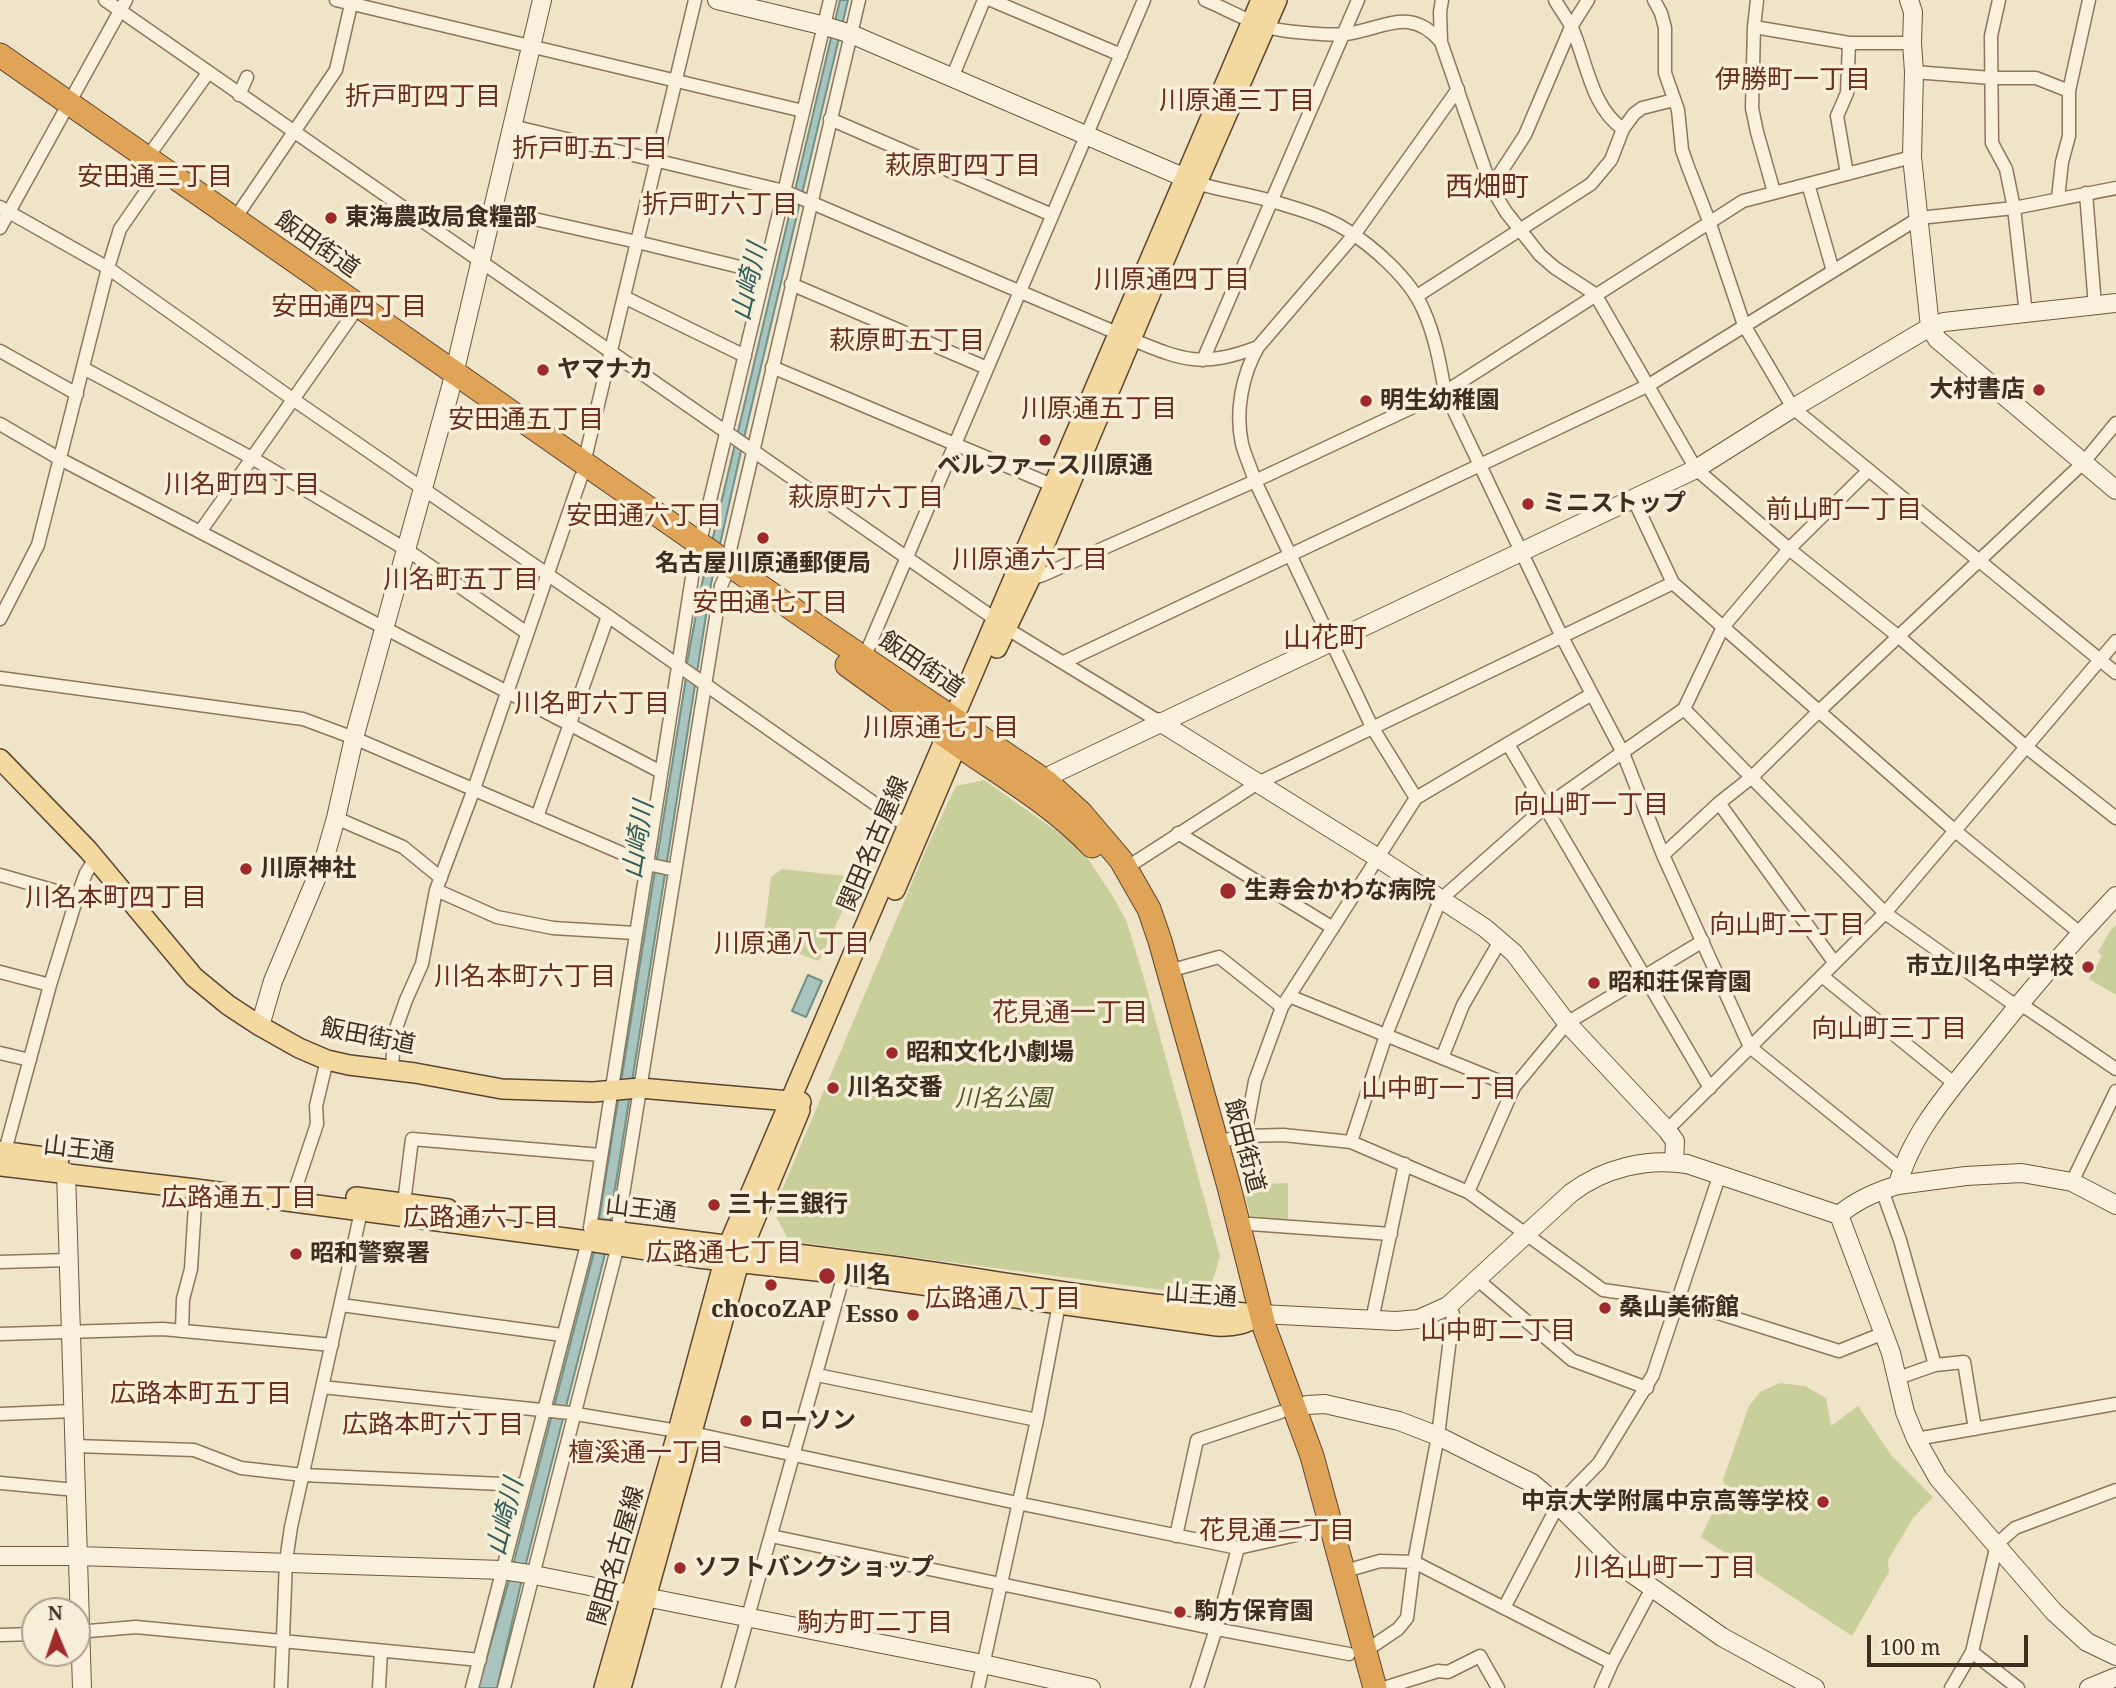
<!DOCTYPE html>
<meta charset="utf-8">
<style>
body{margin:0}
#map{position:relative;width:2116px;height:1688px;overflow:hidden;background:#f0e4c8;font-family:"Noto Serif",serif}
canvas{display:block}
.north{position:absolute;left:21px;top:1597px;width:70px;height:70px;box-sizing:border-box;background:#f7eed8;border:2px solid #ada18e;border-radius:50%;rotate:358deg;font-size:19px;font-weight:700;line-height:28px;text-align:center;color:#3d2e20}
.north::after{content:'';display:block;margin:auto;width:24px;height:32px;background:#9e2a2b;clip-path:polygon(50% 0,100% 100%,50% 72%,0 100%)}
.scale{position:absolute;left:1867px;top:1635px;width:161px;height:32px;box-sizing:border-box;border:4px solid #3d2e20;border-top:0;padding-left:9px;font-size:21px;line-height:24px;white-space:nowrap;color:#3d2e20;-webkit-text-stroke:5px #f7eed8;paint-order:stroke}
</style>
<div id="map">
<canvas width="2116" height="1688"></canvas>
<div class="north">N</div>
<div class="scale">100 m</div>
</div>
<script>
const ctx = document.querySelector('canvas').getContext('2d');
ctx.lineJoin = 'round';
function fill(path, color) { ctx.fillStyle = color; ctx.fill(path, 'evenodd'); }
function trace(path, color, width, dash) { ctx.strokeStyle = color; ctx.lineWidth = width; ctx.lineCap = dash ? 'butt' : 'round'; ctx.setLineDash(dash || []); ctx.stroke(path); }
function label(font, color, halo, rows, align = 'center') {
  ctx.font = font + ' "Noto Serif","Noto Sans JP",serif'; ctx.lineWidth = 7; ctx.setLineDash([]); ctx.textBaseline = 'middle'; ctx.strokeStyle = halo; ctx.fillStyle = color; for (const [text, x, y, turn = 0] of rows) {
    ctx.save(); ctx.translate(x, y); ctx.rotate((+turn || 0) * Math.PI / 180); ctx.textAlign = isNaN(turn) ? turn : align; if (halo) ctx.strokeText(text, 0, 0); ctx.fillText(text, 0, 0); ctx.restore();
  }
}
const green = new Path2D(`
 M984,780L1065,837L1086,856L1114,898L1127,922L1147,989L1220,1256L1208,1296L789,1241L773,1211L930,840L956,786Z
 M782,869L845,876L854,886L819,961L763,941L771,877Z
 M2116,925V995L2089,979L2102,956L2098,952L2110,931Z
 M1288,1183V1222L1251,1218L1242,1185Z
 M1780,1383L1805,1386L1826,1398L1831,1426L1858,1406L1891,1455L1933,1497L1913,1518L1888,1560L1889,1572L1852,1636L1701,1537L1725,1486L1723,1480L1749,1406L1760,1392Z`);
const water = new Path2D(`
 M840,0H848L744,438L711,584L604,1258L522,1579L497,1688H478L510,1577L593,1256L686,678L687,663L701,588Z
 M808,975L822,981L806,1017L792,1011Z`);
const street = new Path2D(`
 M105,0L995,619
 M336,0L803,111
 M991,0L1121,55
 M1205,0C1227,9 1251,24 1275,29C1289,32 1333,36 1346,34C1384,29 1410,5 1441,42
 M1442,0L1440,12L1441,42L1491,187L1506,212L1540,255L1555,268L1595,294L1696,469L1789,549L1899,637L2025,746L2116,818
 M1555,0C1560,9 1567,18 1572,28C1587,62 1591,107 1623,129
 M1654,0L1661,13L1665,28V73L1678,110L1682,150L1688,167L1709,221L1744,325L1793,408L2116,673
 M1757,0L1754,27L1752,108L1757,132L1774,192
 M1999,0L1991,36L1992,143L2006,169L2014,208L2026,314
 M1754,27L1849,43H1912
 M1914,72L1992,78H2036L2069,91
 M952,78L984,0
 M239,95L247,77
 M830,119L1052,215
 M512,126L784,191L1117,333
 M147,158L208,73
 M1847,174L1837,116L1847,93L1849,43
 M1197,183C1222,191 1249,194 1275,202C1298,209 1324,216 1345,229C1373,246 1410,279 1423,309C1435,335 1440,364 1445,392L1562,637L1623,753L1663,855L1750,1047L1902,1170
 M1808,184L1833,271
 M1491,187L1525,135L1571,27L1588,0
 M2086,193L2095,306
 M2058,198L2062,162L2069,136V91L2089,0
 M0,207L108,268L294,400L608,616L908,827
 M494,210L637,242L765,273
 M234,220L336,70L352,0
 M0,228L126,0
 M791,284L987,368
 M1417,296L1591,184L1611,160L1623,129L1634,114L1642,108L1674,100
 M624,297L745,356
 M1131,339C1184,361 1202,368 1258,347
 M0,351L77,394
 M1203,360L1358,0
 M772,367L1059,488
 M83,368L252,458L407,550L527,633
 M0,424L60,459L661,772
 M584,463L695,0
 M1633,498L1673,583L1954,830L2080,933
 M200,532L351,317
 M727,563L859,0
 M1030,579L1043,575L1255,481L1445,392L1743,201L1912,157
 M0,619L38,545L108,268L120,229L154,180
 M1006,628L1160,722
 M864,658L1144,0
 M1064,662L1649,385L1919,218L2014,208L2116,188
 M0,678L303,719L354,738L647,864L675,870
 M1684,709L1885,913L2009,1001L2028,1009L2116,1069
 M1508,744L1710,1088
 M1416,798L1372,727L1255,481C1251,468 1245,456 1242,444C1235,412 1242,375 1258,347L1354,235L1458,89
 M1719,803L1834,962
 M537,817L608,616
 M336,818L403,847L441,878
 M1178,833L1333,928
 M1663,855L1719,803L1752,777L1818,712L2083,463L2116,423
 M1126,868L1258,783L1673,583
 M0,875L77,897
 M436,890L497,917L553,928L635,933
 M1169,971L1219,957L1282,1007
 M0,972L50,985
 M1822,976L1955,1084
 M1289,996L1514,1087
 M0,1053L30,1060
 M1442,1058L1463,1005L1500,941
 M392,1070L394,1034L406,1000L422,964L436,890L474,789L581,477
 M1667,1130L1885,913L2116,641
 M1245,1136L1255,1081L1282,1007L1416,798L1592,694
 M1216,1142L1245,1136L1283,1135L1351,1142L1468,1192L1603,1290L1680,1301L1839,1351L1884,1333
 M1351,1142L1386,1035L1440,900L1545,807L1684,709L1723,627L1789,549L1869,470
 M5,1151L50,985L77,897L86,873L95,859
 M2072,1182L2116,1091
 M295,1190L317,1124L316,1106L327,1060
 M1882,1190L1900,1240L1935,1365
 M1468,1192L1514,1087L1567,1023L1703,941
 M404,1203L412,1139L601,1155
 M1239,1226L1250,1224L1391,1234
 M590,1228L693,571L830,0
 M617,1232L721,586L725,577
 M0,1262L68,1260
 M1478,1280L1572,1360L1647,1388
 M341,1305L562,1335
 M1372,1320L1405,1164
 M182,1331L183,1299L191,1269L196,1189
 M0,1334L163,1329L332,1345
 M817,1375L1037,1420
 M1898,1378L1935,1365L1964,1362L1975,1429
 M322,1387L570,1413L678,1431
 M0,1414L73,1411
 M692,1433L1017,1503L1238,1548L1216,1629L1197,1688
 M1916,1439L2116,1404
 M75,1446L194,1450L241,1468L303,1475L524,1485
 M0,1483L76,1490
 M771,1536L1216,1629L1349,1654
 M1176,1536L1197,1440L1281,1412
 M1238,1548L1318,1530
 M1342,1572L1380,1561L1414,1562L1612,1663
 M1504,1608L1558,1505L1599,1463L1653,1375L1720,1174
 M77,1632L136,1627L480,1660
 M0,1635L35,1634
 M1364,1652L1398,1629L1407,1618L1414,1562L1438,1436L1453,1314L1448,1306
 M1972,1652L2018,1688
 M281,1688L286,1561L291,1527L362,1207
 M379,1688L381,1651
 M472,1688L588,1241
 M504,1688L618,1245
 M728,1688L844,1274
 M978,1688L1037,1420L1059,1304
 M1384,1688L1438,1671L1448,1672L1480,1656L1498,1688
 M1601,1688L1612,1663L1652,1588
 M1951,1688L1972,1652L1997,1544L2015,1528L2116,1490`);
const secondary = new Path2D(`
 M717,0L825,26L851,34L1197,183
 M1909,0L1913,12L1912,43L1914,72L1912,157L1930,327L1937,339L2116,490
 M1160,722L1378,858L1485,928L1514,953L1567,1023L1667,1130L1675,1141L1674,1162
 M1041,790L1053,774L1696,469L1793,408L1930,327L1944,322L2116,303
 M260,1026L273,981L324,860L336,818L354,738L451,387L542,0
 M66,1172L82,1688
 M1898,1185L1966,1176L2022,1173L2072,1182L2116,1205
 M1839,1215L1891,1353L1905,1412L1916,1439L1938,1478L2054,1612L2087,1642L2116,1656
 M1261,1314L1396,1321L1419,1319L1448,1306L1571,1193C1604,1168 1646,1158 1687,1164L1839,1215C1855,1201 1878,1191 1898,1185C1910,1135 1951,1089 1983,1049C2025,996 2069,945 2116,896
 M1294,1409L1307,1405L1325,1404L1399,1421L1438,1436L1532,1483L1558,1505L1614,1561L1722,1637L1815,1688
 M0,1556H79L502,1570L529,1574L983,1664L1091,1688
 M2089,1688L2116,1677`);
const primary = new Path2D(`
 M997,648L1030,579L1197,183L1277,0
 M0,759L88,850L194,977L228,1005L260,1026L299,1048L327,1060L349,1065L415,1073L502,1089L593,1092L640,1088L801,1102
 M895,890L956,747
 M0,1151L59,1159
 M0,1166L196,1189L588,1241L698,1258L844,1274L1217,1326C1235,1327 1246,1324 1261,1314
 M356,1197L448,1209
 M596,1229C694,1241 793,1253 891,1266C1014,1283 1137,1306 1260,1314
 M604,1688L678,1431L728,1246L1261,0
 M621,1688L743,1248L800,1110`);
const highway = new Path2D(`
 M0,55L827,633L1047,782L1081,813L1121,860L1149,909L1160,941L1228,1183L1265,1329L1312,1456L1375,1688
 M847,665C886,693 925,722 964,749C1008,779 1055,807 1092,846`);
const markers = [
 [331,218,7,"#9e2a2b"],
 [543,370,7,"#9e2a2b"],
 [2039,390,7,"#9e2a2b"],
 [1366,401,7,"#9e2a2b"],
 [1045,440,7,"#9e2a2b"],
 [1528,504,7,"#9e2a2b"],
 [763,538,7,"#9e2a2b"],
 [246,869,7,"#9e2a2b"],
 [1228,891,9,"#9e2a2b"],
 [2088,967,7,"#9e2a2b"],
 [1594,983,7,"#9e2a2b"],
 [892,1053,7,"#9e2a2b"],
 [833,1088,7,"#9e2a2b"],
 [714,1205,7,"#9e2a2b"],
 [296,1254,7,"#9e2a2b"],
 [827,1276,9,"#9e2a2b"],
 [771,1285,7,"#9e2a2b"],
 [1605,1308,7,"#9e2a2b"],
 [913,1315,7,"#9e2a2b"],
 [746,1421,7,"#9e2a2b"],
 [1823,1502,7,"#9e2a2b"],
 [680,1568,7,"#9e2a2b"],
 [1180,1612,7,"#9e2a2b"]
];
const poiNames = [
 ["東海農政局食糧部",345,218],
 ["ヤマナカ",557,370],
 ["大村書店",2025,390,"right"],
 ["明生幼稚園",1380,401],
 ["ベルファース川原通",1045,466,"center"],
 ["ミニストップ",1542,504],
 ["名古屋川原通郵便局",763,564,"center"],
 ["川原神社",260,869],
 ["生寿会かわな病院",1244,891],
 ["市立川名中学校",2074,967,"right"],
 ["昭和荘保育園",1608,983],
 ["昭和文化小劇場",906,1053],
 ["川名交番",847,1088],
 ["三十三銀行",728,1205],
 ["昭和警察署",310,1254],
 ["川名",843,1276],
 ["桑山美術館",1619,1308],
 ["chocoZAP",771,1310,"center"],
 ["Esso",899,1315,"right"],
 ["ローソン",760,1421],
 ["中京大学附属中京高等学校",1809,1502,"right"],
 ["ソフトバンクショップ",694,1568],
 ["駒方保育園",1194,1612]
];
const streetNames = [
 ["飯田街道",317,245,35],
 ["飯田街道",921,665,34],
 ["関田名古屋線",874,844,-67],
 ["飯田街道",368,1037,11],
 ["飯田街道",1244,1146,75],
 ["山王通",79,1150,7],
 ["山王通",641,1210,7],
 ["山王通",1201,1296,4],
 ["関田名古屋線",617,1556,-74]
];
const parkNames = [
 ["川名公園",1003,1099]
];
const neighbourhoodNames = [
 ["伊勝町一丁目",1793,81],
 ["折戸町四丁目",423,98],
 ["川原通三丁目",1237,102],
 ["折戸町五丁目",590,150],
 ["萩原町四丁目",963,167],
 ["安田通三丁目",155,178],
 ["折戸町六丁目",720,206],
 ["川原通四丁目",1172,281],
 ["安田通四丁目",349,308],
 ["萩原町五丁目",907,342],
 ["川原通五丁目",1099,410],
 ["安田通五丁目",526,421],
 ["川名町四丁目",242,486],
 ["萩原町六丁目",866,499],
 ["前山町一丁目",1844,511],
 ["安田通六丁目",644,517],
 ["川原通六丁目",1030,561],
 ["川名町五丁目",461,581],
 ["安田通七丁目",770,604],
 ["川名町六丁目",592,705],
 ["川原通七丁目",941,729],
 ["向山町一丁目",1591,806],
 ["川名本町四丁目",116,899],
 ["向山町二丁目",1787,926],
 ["川原通八丁目",792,945],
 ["川名本町六丁目",525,978],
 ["花見通一丁目",1070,1014],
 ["向山町三丁目",1889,1030],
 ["山中町一丁目",1439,1090],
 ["広路通五丁目",239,1199],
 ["広路通六丁目",481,1219],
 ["広路通七丁目",724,1254],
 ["広路通八丁目",1003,1300],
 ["山中町二丁目",1498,1332],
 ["広路本町五丁目",201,1395],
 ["広路本町六丁目",433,1426],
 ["檀溪通一丁目",646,1454],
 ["花見通二丁目",1277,1532],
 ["川名山町一丁目",1665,1569],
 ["駒方町二丁目",875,1624]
];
const waterNames = [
 ["山崎川",750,282,-77],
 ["山崎川",639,840,-81],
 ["山崎川",506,1517,-76]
];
const quarterNames = [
 ["西畑町",1487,188],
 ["山花町",1325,639]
];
fill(green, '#c9cf9b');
fill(water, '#a9c4bc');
trace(water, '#6f938a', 2);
trace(street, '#8d765c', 15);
trace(secondary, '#6f573f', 20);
trace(primary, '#5b4430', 22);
trace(highway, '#5b4430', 25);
trace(street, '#faf1dc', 12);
trace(secondary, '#faf1dc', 18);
trace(primary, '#f3d9a0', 19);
trace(highway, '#e0a458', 23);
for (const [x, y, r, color] of markers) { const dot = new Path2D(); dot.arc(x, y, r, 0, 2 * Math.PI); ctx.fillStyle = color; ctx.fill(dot); trace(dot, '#f7eed8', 2.5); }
label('bold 24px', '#3d2e20', '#f7eed8', poiNames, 'left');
label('24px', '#3d2e20', '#f7eed8', streetNames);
label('italic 24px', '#4d5a26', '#f7eed8', parkNames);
label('26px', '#6b2e1e', '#f7eed8', neighbourhoodNames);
label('italic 26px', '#2f5d5a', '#f7eed8', waterNames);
label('28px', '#6b2e1e', '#f7eed8', quarterNames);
</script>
